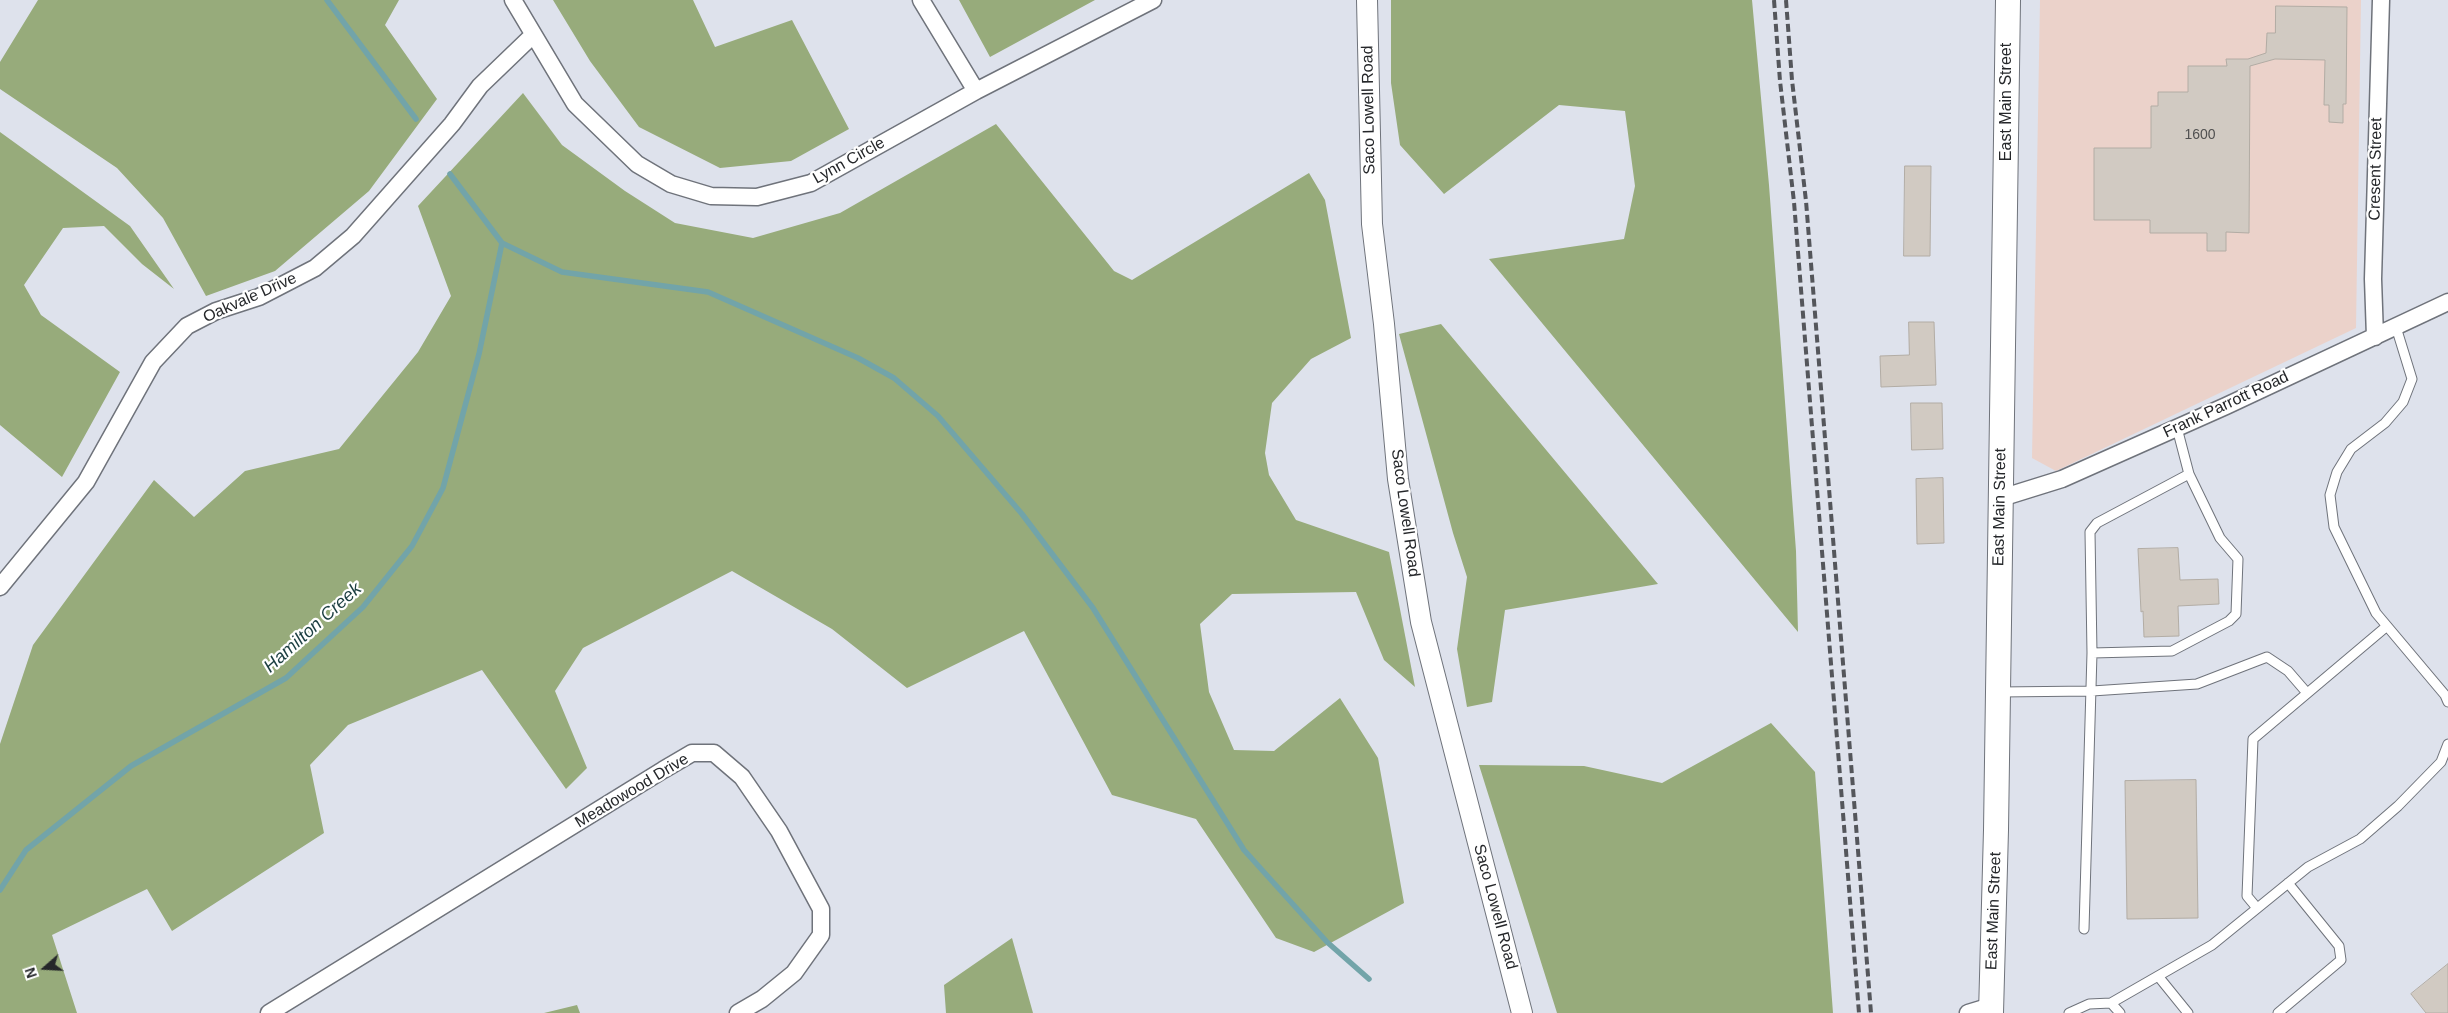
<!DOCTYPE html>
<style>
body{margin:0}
#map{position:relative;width:2448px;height:1013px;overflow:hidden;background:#dee2ec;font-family:Helvetica,sans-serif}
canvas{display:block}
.north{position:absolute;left:20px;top:943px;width:50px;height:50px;-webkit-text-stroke:4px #fff;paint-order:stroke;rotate:251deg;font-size:14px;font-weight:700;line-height:20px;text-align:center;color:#25272a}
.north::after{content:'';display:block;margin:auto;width:18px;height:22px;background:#25272a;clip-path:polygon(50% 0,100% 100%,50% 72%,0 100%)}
</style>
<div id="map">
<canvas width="2448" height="1013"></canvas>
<div class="north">N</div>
</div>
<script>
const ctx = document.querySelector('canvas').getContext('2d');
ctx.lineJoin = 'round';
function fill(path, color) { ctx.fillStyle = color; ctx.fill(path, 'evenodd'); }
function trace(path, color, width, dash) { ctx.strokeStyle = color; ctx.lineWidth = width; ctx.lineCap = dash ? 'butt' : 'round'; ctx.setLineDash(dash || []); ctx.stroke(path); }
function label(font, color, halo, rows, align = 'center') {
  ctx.font = font + ' Helvetica,sans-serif'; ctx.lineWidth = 4.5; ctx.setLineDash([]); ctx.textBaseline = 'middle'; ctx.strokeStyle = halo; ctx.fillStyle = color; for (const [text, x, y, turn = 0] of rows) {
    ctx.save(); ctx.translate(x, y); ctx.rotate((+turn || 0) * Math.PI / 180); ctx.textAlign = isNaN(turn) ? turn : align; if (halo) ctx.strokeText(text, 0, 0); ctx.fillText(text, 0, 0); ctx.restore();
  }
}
const education = new Path2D(`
 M2040,0H2361L2356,328L2056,471L2032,458Z`);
const forest = new Path2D(`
 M38,0H399L385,25L437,99L369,191L275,271L206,296L163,218L117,168L0,89V62Z
 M553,0H693L715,47L792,20L849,129L791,161L720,168L639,127L590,61Z
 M959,0H1095L990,57Z
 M1391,0H1752L1769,185L1796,551L1798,632L1489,259L1624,239L1635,186L1625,111L1559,105L1444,194L1400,145L1391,83Z
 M523,93L562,145L625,191L675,223L753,238L840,213L996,124L1114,271L1132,280L1309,173L1325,200L1351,338L1311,359L1272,403L1265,453L1269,475L1296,520L1389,552L1415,687L1384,660L1356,592L1232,594L1200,624L1209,692L1234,750L1274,751L1340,698L1378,758L1404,903L1314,952L1276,938L1196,819L1112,795L1024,631L907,688L832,629L732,571L583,648L555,691L587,768L566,789L482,670L348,725L310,765L324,833L172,931L147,889L52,935L77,1013H0V744L33,645L154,480L194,517L245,471L339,449L418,352L451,296L418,206Z
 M0,132L130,226L174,289L142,264L104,226L63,228L24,285L41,315L120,372L62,477L0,425Z
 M1441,324L1658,584L1505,610L1492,702L1467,707L1457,649L1467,577L1453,533L1399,334Z
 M1771,723L1815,772L1833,1013H1557L1479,765L1584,766L1662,783Z
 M1012,938L1033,1013H946L944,985Z
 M577,1005L580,1013H544Z`);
const stream = new Path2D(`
 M327,0L416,119
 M450,174L502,243L562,272L708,292L858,358L894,378L938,416L1022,514L1093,608L1244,850L1327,942L1369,979
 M0,890L26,850L131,766L286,678L363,607L412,546L443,488L479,354L502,243`);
const building = new Path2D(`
 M2276,6L2347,7L2346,104H2343V123L2329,122V105H2324L2325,60L2275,59L2250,66L2249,233L2226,232V251H2207V233H2150V220H2094V148H2151V106H2158V92H2188V66H2227L2226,59H2248L2266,53L2267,33H2275Z
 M1905,166H1931L1930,256H1904Z
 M1909,322H1934L1936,385L1881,387L1880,356L1909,355Z
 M1911,403H1942L1943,449L1912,450Z
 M1943,478L1944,543L1917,544L1916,479Z
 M2178,548L2180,580L2218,579L2219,604L2178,606L2179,636L2144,637L2143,611L2141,612L2138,549Z
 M2196,780L2198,918L2127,919L2125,781Z
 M2448,964V1013H2426L2411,994Z`);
const service = new Path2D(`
 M2396,327L2412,379L2403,402L2385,423L2351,449L2337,472L2330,495L2334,527L2376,613L2445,695L2448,702
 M2177,428L2189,474L2097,523L2090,532L2092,653L2172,651L2229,621L2236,614L2238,559L2220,538L2189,474
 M1999,692L2092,691L2197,684L2267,657L2288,671L2307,693
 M2257,908L2247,896L2253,739L2387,626
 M2084,929L2092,653
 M2158,976L2188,1013
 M2111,1003L2212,945L2308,867L2360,839L2398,806L2441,762L2448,744
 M2069,1013L2089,1004L2111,1003L2120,1013
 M2278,1013L2341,960L2339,946L2288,883`);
const minor = new Path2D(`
 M513,0L575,104L637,164L671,184L711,196L757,197L811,183L976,91L1153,0
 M921,0L976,91
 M2375,337L2373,279L2381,0
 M2001,498L2062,479L2226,406L2448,302
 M0,587L86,482L153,362L187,326L216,311L259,297L315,268L353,236L452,124L480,86L532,36
 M269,1013L663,770L692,753H714L742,777L779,831L821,909V935L794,973L762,999L738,1013
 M1968,1013L1991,1006`);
const tertiary = new Path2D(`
 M1367,0L1372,224L1384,324L1398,479L1421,622L1522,1013`);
const secondary = new Path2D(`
 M1991,1013L1996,830L2008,0`);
const rail = new Path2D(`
 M1774,0L1780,81L1794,202L1859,1013
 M1786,0L1792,80L1806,201L1871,1013`);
const numberNames = [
 ["1600",2200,135]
];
const streetNames = [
 ["East Main Street",2007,102,-90],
 ["Saco Lowell Road",1369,110,-91],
 ["Lynn Circle",849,161,-29],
 ["Cresent Street",2376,169,-89],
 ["Oakvale Drive",250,298,-24],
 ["Frank Parrott Road",2226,405,-25],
 ["East Main Street",2000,507,-89],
 ["Saco Lowell Road",1405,513,82],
 ["Meadowood Drive",632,791,-31],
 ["Saco Lowell Road",1495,907,75],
 ["East Main Street",1994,911,-88]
];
const waterNames = [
 ["Hamilton Creek",313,628,-42]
];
fill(education, '#ebd2ca');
fill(forest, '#97ab7b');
trace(stream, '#72a4a9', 5.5);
fill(building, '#d1cac2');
trace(building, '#b2aca4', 1);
trace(service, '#6f737b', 11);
trace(minor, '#6f737b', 19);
trace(tertiary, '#6f737b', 22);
trace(secondary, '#6f737b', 26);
trace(service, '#fff', 9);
trace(minor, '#fff', 16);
trace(tertiary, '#fff', 20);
trace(secondary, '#fff', 24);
trace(rail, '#54565b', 4, [8, 4]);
label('14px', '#505050', null, numberNames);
label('16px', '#25272a', '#fff', streetNames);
label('italic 18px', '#1b3e41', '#fff', waterNames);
</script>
